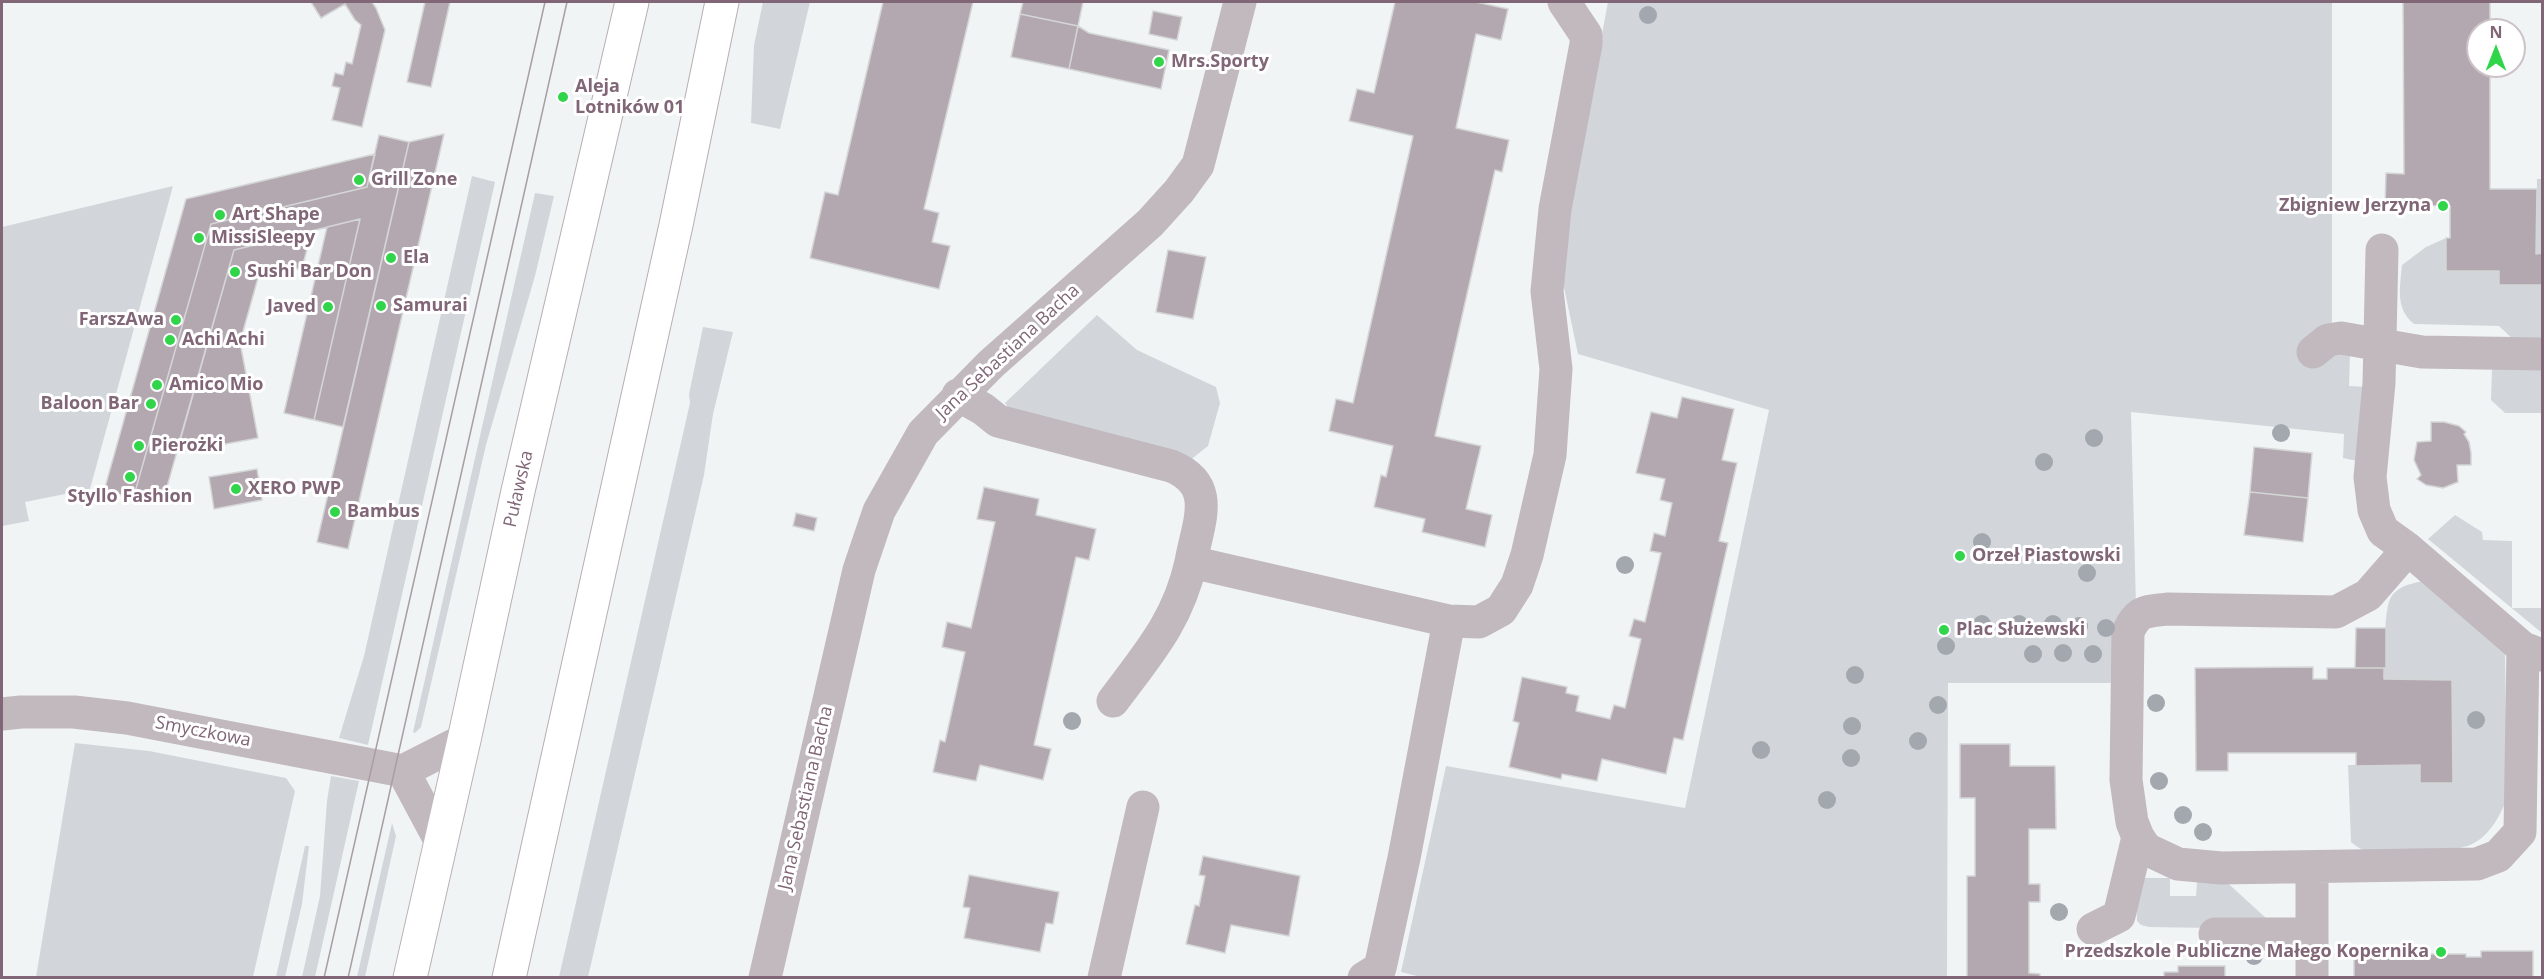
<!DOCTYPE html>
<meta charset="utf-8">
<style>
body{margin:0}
#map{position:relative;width:2544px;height:979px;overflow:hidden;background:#f1f4f4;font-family:"Open Sans",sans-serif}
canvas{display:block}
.frame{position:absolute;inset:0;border:3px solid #806676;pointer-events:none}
.north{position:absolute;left:2466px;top:18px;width:60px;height:60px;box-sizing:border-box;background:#fff;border:2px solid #ccc2c8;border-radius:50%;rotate:0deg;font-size:16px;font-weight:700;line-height:24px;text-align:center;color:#806676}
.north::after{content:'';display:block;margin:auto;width:21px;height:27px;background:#30d54a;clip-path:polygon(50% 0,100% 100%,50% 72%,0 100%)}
</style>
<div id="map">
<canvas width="2544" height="979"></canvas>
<div class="frame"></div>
<div class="north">N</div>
</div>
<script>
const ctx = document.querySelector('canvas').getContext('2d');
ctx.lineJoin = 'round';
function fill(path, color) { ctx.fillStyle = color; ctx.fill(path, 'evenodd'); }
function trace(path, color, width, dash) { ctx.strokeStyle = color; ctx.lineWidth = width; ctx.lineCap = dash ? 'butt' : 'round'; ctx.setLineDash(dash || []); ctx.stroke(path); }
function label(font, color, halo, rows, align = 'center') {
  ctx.font = font + ' "Open Sans",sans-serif'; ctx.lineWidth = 6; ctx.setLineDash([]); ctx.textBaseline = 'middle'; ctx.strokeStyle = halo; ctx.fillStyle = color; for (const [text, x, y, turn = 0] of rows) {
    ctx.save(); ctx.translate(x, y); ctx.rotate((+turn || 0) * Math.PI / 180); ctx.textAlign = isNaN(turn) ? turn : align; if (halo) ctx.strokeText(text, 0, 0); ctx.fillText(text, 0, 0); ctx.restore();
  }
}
const green = new Path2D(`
 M763,2H810L780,129L751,123L754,45Z
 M1608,2H2332V323L2351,324L2349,386L2368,387L2362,462L2343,458L2344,434L2131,412L2138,683H1948L1947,977L1425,978L1401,972L1446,766L1685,808L1769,410L1578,354L1559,264Z
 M472,176L495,182L368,745L339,738L364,656Z
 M2537,179H2542V253L2536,254Z
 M173,186L90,489L25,502L29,521L2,526V227Z
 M535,193L554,196L535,276L486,445L421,727L415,733L413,732Z
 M2446,238V271H2499V285H2542V344H2518L2499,326L2414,324C2395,309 2400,287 2402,265L2426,247Z
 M1097,315L1137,350L1216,387L1220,403L1208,446L1189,461L1012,413L1005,403Z
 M703,327L733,332L713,414L704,475L588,977H559L690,403L689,394Z
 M2542,367V413H2505L2491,400L2492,368Z
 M2455,515L2482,532L2483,540L2512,541V608H2542V633L2428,539Z
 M2423,581L2505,651L2507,799C2500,815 2491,834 2474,843C2458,853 2387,854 2368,851C2361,850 2356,846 2351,842L2348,765H2420L2421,783H2453L2452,680L2384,679C2384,665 2384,611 2390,599C2397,586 2410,584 2423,581Z
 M75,743L149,751L286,778L295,791L253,977H36Z
 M331,776L359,781L315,977H302L320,896L327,801Z
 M392,823L396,836L365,977H357Z
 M305,846H309L302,904L285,977H276Z
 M2221,877L2266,918L2211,928L2149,927L2141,925L2137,921L2136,898L2145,878H2170V896H2196L2197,881Z`);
const building = new Path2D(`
 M311,2H372L376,8L385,30L362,127L332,120L340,88L332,86L335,73L343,75L346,62L352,64L361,25L355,20L345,4L321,18Z
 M425,2H450L431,87L407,82Z
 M883,2H973L924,209L939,213L932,242L950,246L939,289L810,258L825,192L838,195Z
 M1023,2H1083L1078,26L1020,14Z
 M1395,2H1476L1508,9L1501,40L1476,34L1456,128L1509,140L1502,172L1495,170L1435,436L1481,446L1466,509L1492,515L1485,547L1422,532L1425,519L1374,507L1381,475L1386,477L1393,446L1329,431L1336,399L1353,403L1413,136L1349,121L1357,89L1374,93Z
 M2403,2H2490V30H2478V66H2490V189H2537L2536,254L2542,253V285H2499V271H2446V238H2450V206L2385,205L2386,173L2404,174Z
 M1153,11L1182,17L1177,40L1149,34Z
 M1020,14L1078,26L1069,69L1011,57Z
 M1078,26L1089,33L1169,50L1161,89L1069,69Z
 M444,134L348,549L317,542L409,142Z
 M379,135L409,142L343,427L314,420L360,219L234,250L163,501L135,492L211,224L367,187Z
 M375,154L367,187L211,224L135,492L102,498L186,199Z
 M360,219L314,420L284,413L327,227Z
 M312,231L302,268L258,278L240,342L258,438L176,453L234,250Z
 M1168,250L1206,257L1193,319L1156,312Z
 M1682,397L1734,409L1722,460L1737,463L1719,541L1728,543L1683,740L1674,738L1666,774L1602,759L1597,781L1562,774L1561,779L1509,767L1519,723L1513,721L1522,677L1567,687L1566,693L1579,696L1576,711L1610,719L1614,705L1625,708L1641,639L1629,636L1634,619L1645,622L1661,553L1650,551L1654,533L1665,536L1672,503L1660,500L1665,479L1636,473L1651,412L1677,418Z
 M2431,422H2444L2459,426L2466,432L2464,434L2469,442L2471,453V465H2457L2458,482L2443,488L2426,485L2417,479L2421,475L2414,460L2417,442L2431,441Z
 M2254,447L2312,453L2308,498L2250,492Z
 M257,469L262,500L214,509L209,477Z
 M984,487L1039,499L1036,515L1096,529L1089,560L1076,557L1034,745L1051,749L1043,780L980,765L976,781L933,772L940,740L945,742L965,652L942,647L947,622L971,628L995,522L977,519Z
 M2250,492L2308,498L2303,542L2244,535Z
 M796,513L817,518L814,531L793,526Z
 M2356,628H2386V668H2355Z
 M2313,667V679H2327V668H2384V679L2452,680L2453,783H2420V765L2356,766V753H2228V771H2196L2195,668Z
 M1960,744H2010V766H2055L2056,829H2029V884H2040V902H2029V973L2040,974V978H1967V876H1975V798H1960Z
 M1203,856L1300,876L1289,936L1231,925L1225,953L1186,944L1195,905L1199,906L1205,876L1199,875Z
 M969,875L1059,892L1053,924L1046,923L1040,952L964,938L970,908L963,907Z
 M2481,951H2533V978H2354V954H2466V957H2481Z
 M2178,966H2225V978H2164V972H2178Z`);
const minor = new Path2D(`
 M2382,250L2379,383L2370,477L2374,510L2383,531L2408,549L2523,648L2542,655
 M2313,352L2328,340L2341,338L2422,352L2542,354
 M958,395L983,409L998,421L1171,466C1218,485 1198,522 1191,562L1449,621L1479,622L1501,610L1517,585L1527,555L1550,455L1556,369L1547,291L1555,209L1586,44V35L1564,2
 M2408,549L2368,595L2336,612L2167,609C2144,612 2138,610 2128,632L2126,780L2132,822L2138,837L2146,849L2178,864L2221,868L2477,864L2498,856L2520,832L2523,648
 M1113,701C1148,654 1178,621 1191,562
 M2,714L21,712H74L127,718L403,771L464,740
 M403,771L441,842
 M2312,868V978
 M2093,929L2119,916L2138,837
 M2215,934H2311
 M765,978L859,570L879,511L923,433L991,364L1150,223L1179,191L1198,165L1240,2
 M1104,978L1143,807
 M1364,978L1380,968L1404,858L1449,621`);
const secondary = new Path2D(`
 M410,978L464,740L518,491L632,2
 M509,978L676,225L722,2`);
const tram = new Path2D(`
 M324,978L545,2
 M348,978L567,2`);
const trees = [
 [1648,15],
 [2281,433],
 [2094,438],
 [2044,462],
 [1982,542],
 [1625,565],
 [2087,573],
 [1982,624],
 [2019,624],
 [2053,624],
 [2079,626],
 [2106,628],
 [1946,646],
 [2063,653],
 [2033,654],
 [2093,654],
 [1855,675],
 [2156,703],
 [1938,705],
 [2476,720],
 [1072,721],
 [1852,726],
 [1918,741],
 [1761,750],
 [1851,758],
 [2159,781],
 [1827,800],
 [2183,815],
 [2203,832],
 [2059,912],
 [2254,956]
];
const markers = [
 [1159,62,6,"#30d54a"],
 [563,97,6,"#30d54a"],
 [359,180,6,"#30d54a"],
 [2443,206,6,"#30d54a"],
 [220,215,6,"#30d54a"],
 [199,238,6,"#30d54a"],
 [391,258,6,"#30d54a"],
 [235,272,6,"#30d54a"],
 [381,306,6,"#30d54a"],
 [328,307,6,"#30d54a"],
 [176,320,6,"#30d54a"],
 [170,340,6,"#30d54a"],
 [157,385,6,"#30d54a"],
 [151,404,6,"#30d54a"],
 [139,446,6,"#30d54a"],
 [130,477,6,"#30d54a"],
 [236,489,6,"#30d54a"],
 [335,512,6,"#30d54a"],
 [1960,556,6,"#30d54a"],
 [1944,630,6,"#30d54a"],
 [2441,952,6,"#30d54a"]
];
const poiNames = [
 ["Mrs.Sporty",1171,62],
 ["Aleja",575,87],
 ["Lotników 01",575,108],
 ["Grill Zone",371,180],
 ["Zbigniew Jerzyna",2431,206,"right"],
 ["Art Shape",232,215],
 ["MissiSleepy",211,238],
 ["Ela",403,258],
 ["Sushi Bar Don",247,272],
 ["Samurai",393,306],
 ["Javed",316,307,"right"],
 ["FarszAwa",164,320,"right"],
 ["Achi Achi",182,340],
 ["Amico Mio",169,385],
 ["Baloon Bar",139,404,"right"],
 ["Pierożki",151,446],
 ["XERO PWP",248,489],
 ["Styllo Fashion",130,497,"center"],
 ["Bambus",347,512],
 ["Orzeł Piastowski",1972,556],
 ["Plac Służewski",1956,630],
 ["Przedszkole Publiczne Małego Kopernika",2429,952,"right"]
];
const streetNames = [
 ["Jana Sebastiana Bacha",1008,352,-43],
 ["Puławska",519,489,-77],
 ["Smyczkowa",203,732,11],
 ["Jana Sebastiana Bacha",806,798,-77]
];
fill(green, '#d2d6db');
fill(building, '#b3a8af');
trace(building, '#d4d6d6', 1.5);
trace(secondary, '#b8aeb4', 35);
trace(minor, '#c1b9be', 33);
trace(secondary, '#fff', 33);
trace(tram, '#a99ea4', 1.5);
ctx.fillStyle = '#a3a8af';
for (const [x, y] of trees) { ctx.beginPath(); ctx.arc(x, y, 9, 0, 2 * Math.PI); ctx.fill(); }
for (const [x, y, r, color] of markers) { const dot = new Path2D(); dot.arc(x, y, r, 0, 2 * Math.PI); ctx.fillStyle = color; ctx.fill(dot); trace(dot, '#fff', 2); }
label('bold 18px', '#806676', '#fff', poiNames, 'left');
label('18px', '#806676', '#fff', streetNames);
</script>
